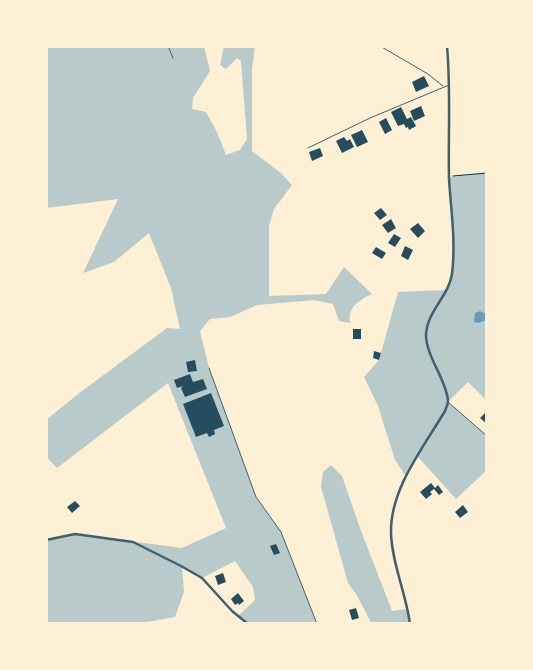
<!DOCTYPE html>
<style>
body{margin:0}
#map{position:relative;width:533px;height:670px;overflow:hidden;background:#fdf0d5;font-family:"Times New Roman",serif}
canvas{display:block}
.frame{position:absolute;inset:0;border:48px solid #fdf0d5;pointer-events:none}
</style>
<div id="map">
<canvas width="533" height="670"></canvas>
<div class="frame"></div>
</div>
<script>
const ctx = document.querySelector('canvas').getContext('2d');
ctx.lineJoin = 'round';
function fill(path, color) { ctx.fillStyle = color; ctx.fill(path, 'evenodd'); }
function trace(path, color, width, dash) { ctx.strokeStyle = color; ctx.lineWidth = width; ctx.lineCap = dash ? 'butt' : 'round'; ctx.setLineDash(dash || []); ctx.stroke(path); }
const green = new Path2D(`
 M46,46H204L210,71L193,98L192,109L206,112L217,132L226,155L240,150L247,139L241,61L237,58L226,69L220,65L224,46H255L252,70V151L281,173L292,185L274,209L269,226V296L326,294L344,267L372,294C358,301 348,306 350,323L339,321L333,304L314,300L257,305L230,317L210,319L200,331L209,368L256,497L281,532L317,624H248L238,616L255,600L253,587L235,561L202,578L182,566L184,592L175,617L136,624H46V540L75,534L182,548L226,528L168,383L57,468L46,456V420L78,394L167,328L180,329L171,288L149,233L114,262L83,273L118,199L46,208Z
 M487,173V401L468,382L448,402L487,436V470L456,499L418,457L406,477L395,460L378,406L364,377L379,360L398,292L446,290C460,261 451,209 449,177Z
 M331,465L342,476L360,528L392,611L408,609L410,624H372L356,594L348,583L321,487L323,472Z`);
const water = new Path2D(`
 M480,311L486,314V320L479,323L474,322L475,313Z`);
const building = new Path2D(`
 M424,76L429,86L416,92L412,82Z
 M421,106L425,116L414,121L410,111Z
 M401,107L407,119L411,117L416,126L409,130L408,127L406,128L404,124L398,126L391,112Z
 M386,118L392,130L385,134L379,122Z
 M362,130L368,142L357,147L351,135Z
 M344,137L347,141L350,139L354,147L342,153L336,141Z
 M320,148L323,156L312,161L309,152Z
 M381,208L387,215L380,220L374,213Z
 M391,219L396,228L388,233L382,225Z
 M418,223L425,231L418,238L410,229Z
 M394,234L401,238L395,247L388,243Z
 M405,246L413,250L408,260L401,256Z
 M376,247L386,253L382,259L372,253Z
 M353,329H361V339H353Z
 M374,351L381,353L379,360L373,358Z
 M195,360L197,371L188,372L186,362Z
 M190,374L193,382L203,379L207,389L185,397L181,388L183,386L177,388L174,380Z
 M211,393L224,426L214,430L215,434L209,437L207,433L196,437L183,404Z
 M487,411V424L480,418Z
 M431,483L435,488L438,485L443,492L439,495L434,489L430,492L432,494L426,499L420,492Z
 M75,501L80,506L72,513L67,507Z
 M463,505L468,512L460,518L455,512Z
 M276,544L280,553L274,555L270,546Z
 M223,573L226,582L218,585L215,576Z
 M238,593L244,601L239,605L238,603L235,605L231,599Z
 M356,608L359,618L352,620L349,610Z`);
const path = new Path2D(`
 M453,176L487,173`);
const service = new Path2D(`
 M168,46L173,58
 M380,46L428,74L443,86
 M308,148L370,118L449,85
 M209,368L256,497L281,532L317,624
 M448,402L487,436`);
const minor = new Path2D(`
 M46,540L75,534L133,542L181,566L202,578L232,611L248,624
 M410,624C406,593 392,564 391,533C390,489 423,448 445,411C446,408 448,404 448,401C447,381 427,358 426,336C426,312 449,296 452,274C456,242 451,211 449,179C448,135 451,90 447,46`);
fill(green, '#b9caca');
fill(water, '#669bbc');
fill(building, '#264d5e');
trace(path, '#003049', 1);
trace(service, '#3f606c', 1);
trace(minor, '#3f606c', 2.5);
</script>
